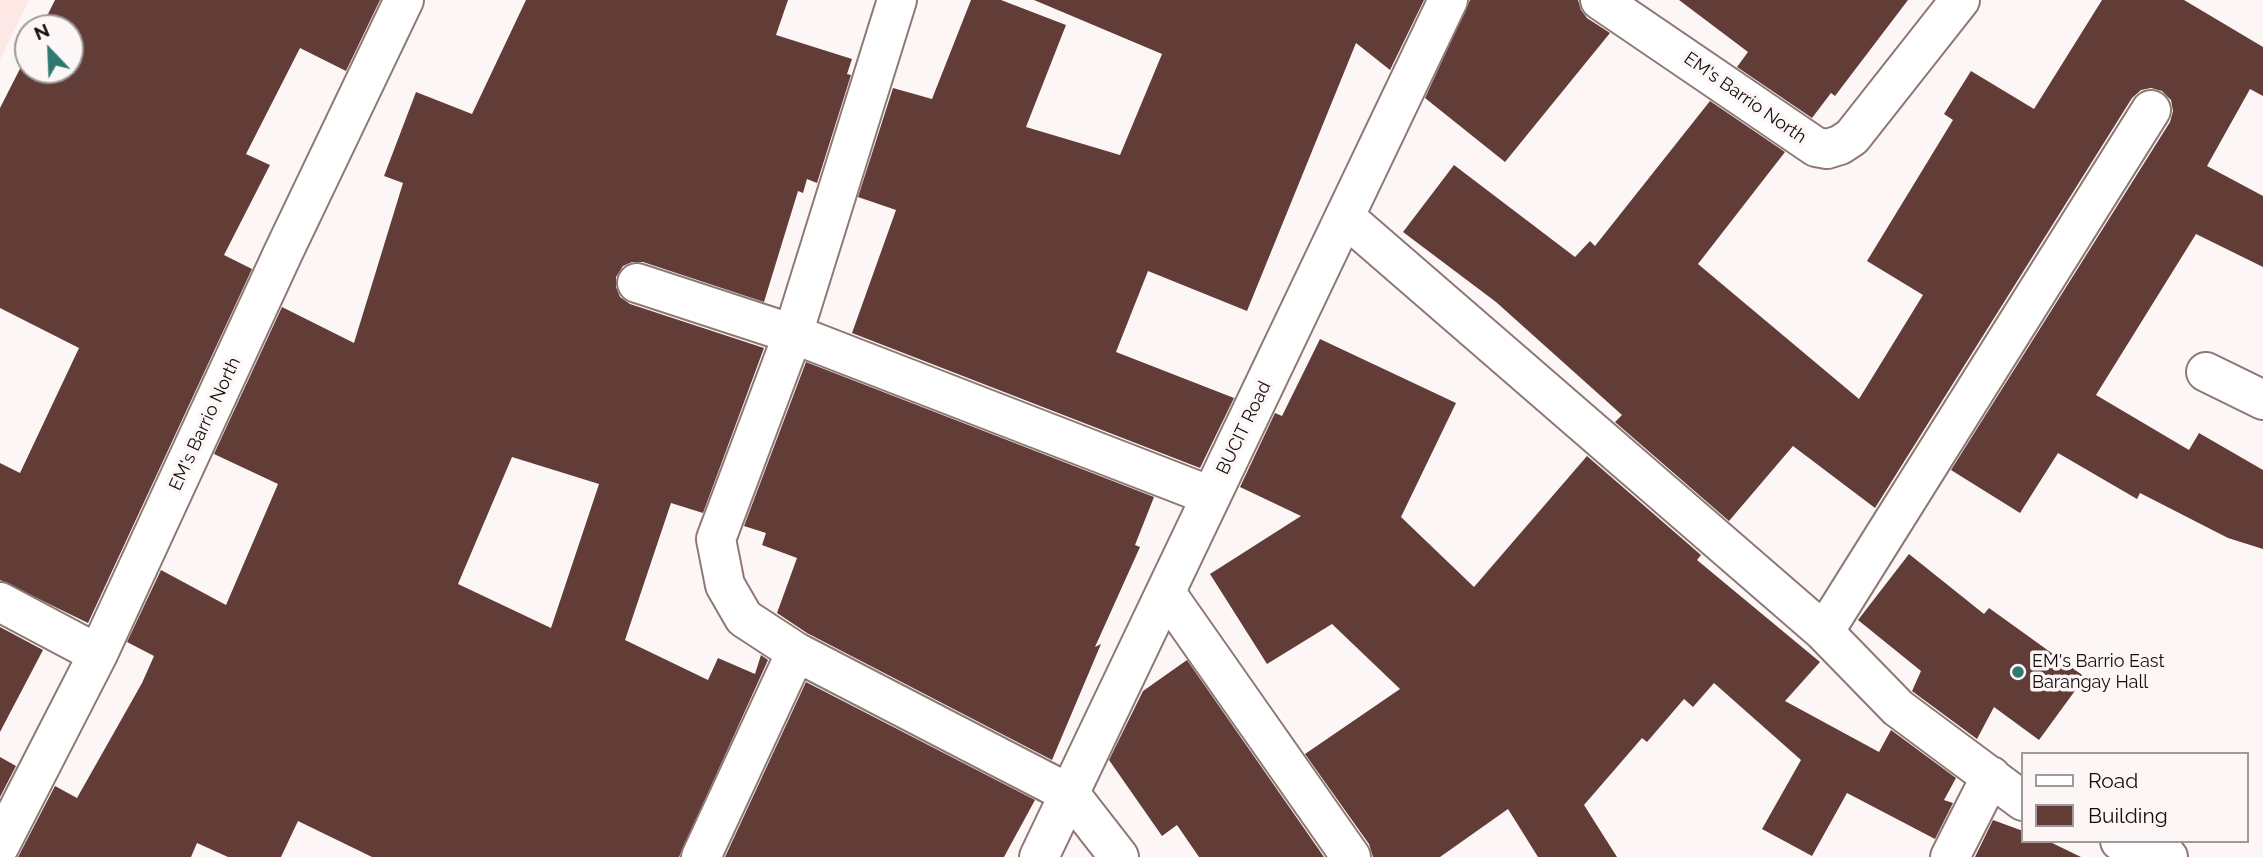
<!DOCTYPE html>
<style>
body{margin:0}
#map{position:relative;width:2263px;height:857px;overflow:hidden;background:#fcf7f6;font-family:Raleway,sans-serif}
canvas{display:block}
.legend{position:absolute;left:2021px;top:752px;width:228px;height:91px;box-sizing:border-box;background:#fcf7f6;border:2px solid #9f9998;margin:0;padding:9px 12px;list-style:none;font-size:21px;color:#140d0b}
.legend li{display:flex;align-items:center;gap:14px;height:35px}
.legend b{width:35px;border:2px solid #9f9998}
.north{position:absolute;left:14px;top:14px;width:70px;height:70px;box-sizing:border-box;background:#fcf7f6;border:2px solid #9f9998;border-radius:50%;rotate:337deg;font-size:19px;font-weight:700;line-height:28px;text-align:center;color:#140d0b}
.north::after{content:'';display:block;margin:auto;width:24px;height:32px;background:#307872;clip-path:polygon(50% 0,100% 100%,50% 72%,0 100%)}
</style>
<div id="map">
<canvas width="2263" height="857"></canvas>
<ul class="legend">
<li><b style="height:9px;background:#fff"></b>Road</li>
<li><b style="height:19px;background:#623d37"></b>Building</li>
</ul>
<div class="north">N</div>
</div>
<script>
const ctx = document.querySelector('canvas').getContext('2d');
ctx.lineJoin = 'round';
function fill(path, color) { ctx.fillStyle = color; ctx.fill(path, 'evenodd'); }
function trace(path, color, width, dash) { ctx.strokeStyle = color; ctx.lineWidth = width; ctx.lineCap = dash ? 'butt' : 'round'; ctx.setLineDash(dash || []); ctx.stroke(path); }
function label(font, color, halo, rows, align = 'center') {
  ctx.font = font + ' Raleway,sans-serif'; ctx.lineWidth = 7; ctx.setLineDash([]); ctx.textBaseline = 'middle'; ctx.strokeStyle = halo; ctx.fillStyle = color; for (const [text, x, y, turn = 0] of rows) {
    ctx.save(); ctx.translate(x, y); ctx.rotate((+turn || 0) * Math.PI / 180); ctx.textAlign = isNaN(turn) ? turn : align; if (halo) ctx.strokeText(text, 0, 0); ctx.fillText(text, 0, 0); ctx.restore();
  }
}
const built = new Path2D(`
 M0,0H29L0,60Z`);
const building = new Path2D(`
 M55,0H380L346,71L300,48L246,154L270,165L224,255L252,269L88,623L0,580V463L20,473L79,348L0,308V108L28,53V70H70V28H41Z
 M526,0H788L776,35L852,59L847,74L851,75L817,183L807,179L803,193L798,191L764,302L643,262H632L623,266L616,277V287L620,297L630,304L764,348L703,513L671,503L625,640L708,680L718,658L755,674L761,655L768,660L679,857H372L298,821L281,857H228L197,843L191,857H18L55,786L77,798L142,683L154,656L127,642L161,570L226,605L278,484L214,454L282,307L354,343L403,183L384,176L416,92L472,114ZM512,457L599,484L551,628L458,584Z
 M971,0H1001L1066,25L1026,127L1120,155L1162,54L1034,0H1424L1390,70L1356,43L1247,311L1148,271L1116,352L1234,398L1200,468L852,333L896,210L858,197L893,88L932,99Z
 M1470,0H1578L1581,10L1587,18L1610,33L1505,162L1425,98Z
 M1679,0H1908L1835,96L1831,93L1812,118L1737,67L1748,52Z
 M2102,0H2184L2263,47V96L2250,89L2207,166L2263,196V267L2196,234L2096,395L2189,450L2199,433L2263,470V549L2228,538L2140,493L2137,499L2058,453L2020,513L1951,470L2170,122L2173,111L2171,100L2162,91L2151,88L2141,90L2132,98L1875,508L1793,446L1729,521L1615,422L1622,415L1496,302L1403,232L1454,165L1575,257L1590,241L1595,246L1710,101L1785,152L1698,264L1859,399L1923,295L1867,261L1953,120L1944,114L1971,71L2034,109Z
 M1320,339L1456,403L1401,517L1474,587L1587,456L1701,555L1697,560L1820,662L1785,701L1879,752L1891,730L1956,778L1944,800L1953,803L1935,839L1847,793L1812,856L1762,829L1801,760L1714,683L1693,707L1684,699L1647,742L1642,738L1584,805L1617,857H1538L1508,809L1440,857H1373L1369,844L1305,754L1400,689L1332,624L1267,664L1210,574L1301,516L1240,487L1275,413L1282,416Z
 M806,362L1154,497L1135,545L1140,547L1095,647L1101,644L1052,760L807,633L777,613L797,558L762,545L766,533L744,526Z
 M1909,554L1984,614L1989,608L2085,677L2039,740L1994,707L1977,739L1912,691L1921,671L1858,620Z
 M0,627L43,650L0,732Z
 M1187,660L1324,857H1199L1177,825L1162,836L1109,760L1143,691Z
 M806,682L1035,800L1004,857H725Z
 M0,757L16,766L0,797Z
 M1993,820L2023,831V841H2048L2081,857H1975Z`);
const minor = new Path2D(`
 M1600,0L1816,147L1827,149L1840,145L1852,137L1960,0
 M1345,217L1824,632L1898,708L2023,801
 M637,283L793,334L1211,496
 M2206,372L2263,400
 M1166,593L1351,857
 M0,602L98,654
 M1824,632L2151,110
 M796,652L1070,794L1119,857
 M2120,841L2168,857
 M0,845L98,654L283,253L404,0
 M701,857L796,652L744,618L725,585L716,539L793,334L897,0
 M1950,857L1991,776`);
const tertiary = new Path2D(`
 M1039,857L1448,0`);
const markers = [
 [2018,672,7,"#307872"]
];
const streetNames = [
 ["EM's Barrio North",1745,98,35],
 ["EM's Barrio North",205,424,-65],
 ["BUCIT Road",1244,428,-64]
];
const poiNames = [
 ["EM's Barrio East",2032,662],
 ["Barangay Hall",2032,683]
];
fill(built, '#fde8e5');
fill(building, '#623d37');
trace(minor, '#8e7874', 42);
trace(tertiary, '#8e7874', 42);
trace(minor, '#fff', 38);
trace(tertiary, '#fff', 38);
for (const [x, y, r, color] of markers) { const dot = new Path2D(); dot.arc(x, y, r, 0, 2 * Math.PI); ctx.fillStyle = color; ctx.fill(dot); trace(dot, '#fcf7f6', 2.5); }
label('18px', '#140d0b', '#fcf7f6', streetNames);
label('18px', '#140d0b', '#fcf7f6', poiNames, 'left');
</script>
